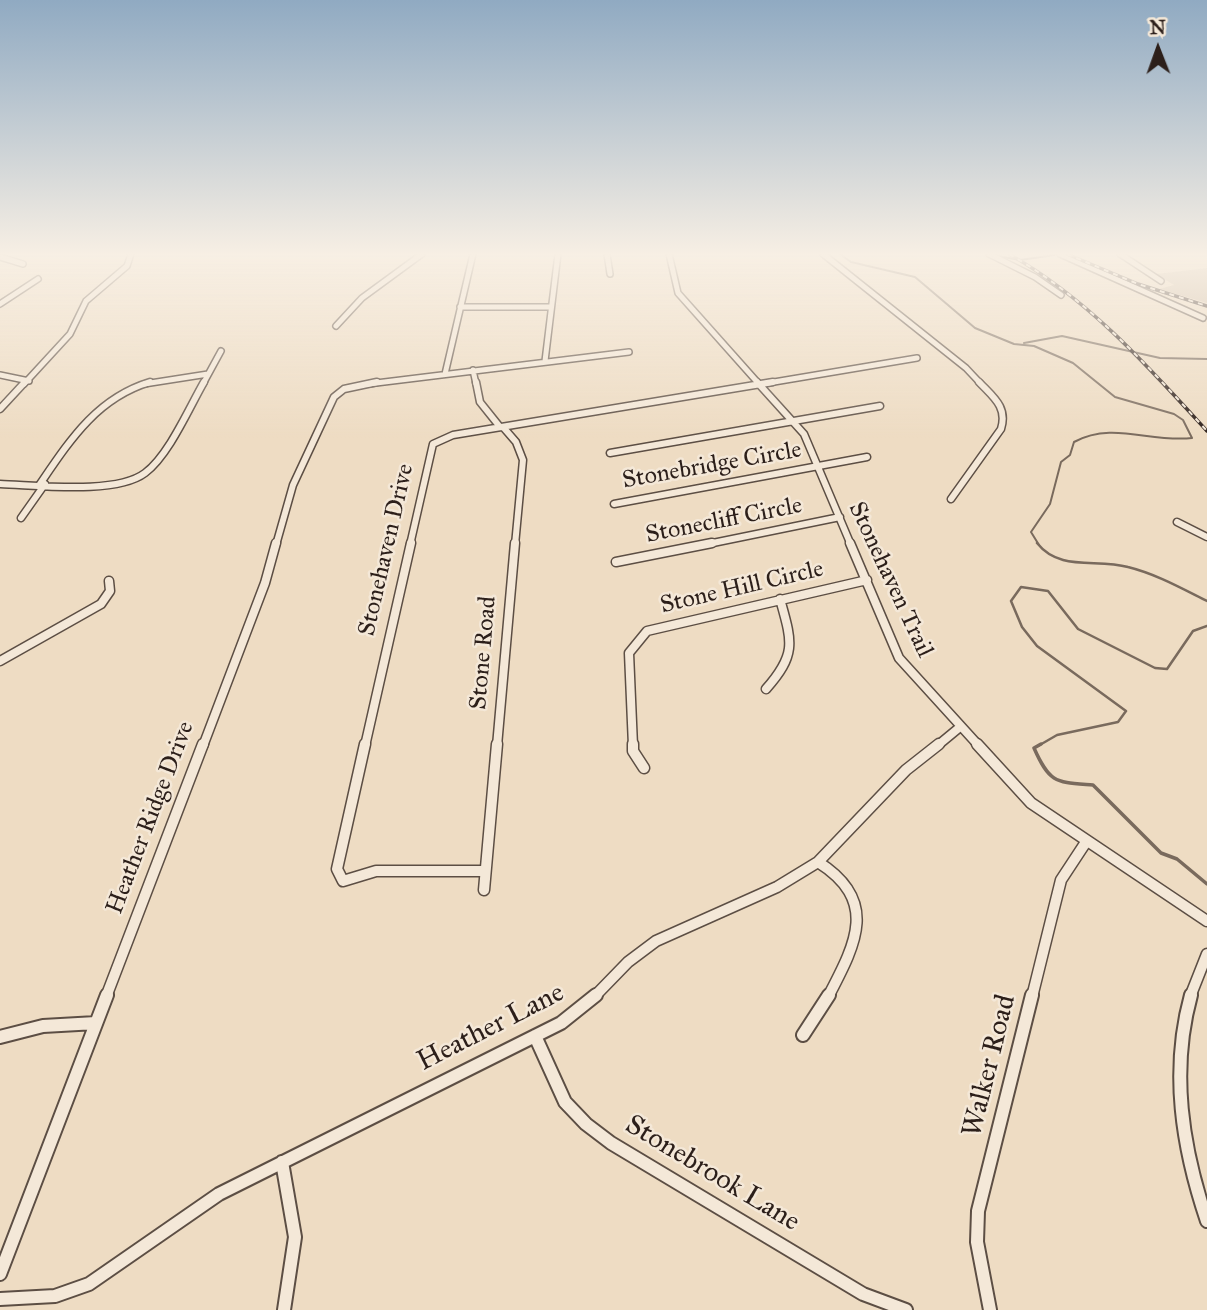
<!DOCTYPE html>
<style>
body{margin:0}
#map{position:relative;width:1207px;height:1310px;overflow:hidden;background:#eedcc3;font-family:"IM FELL Great Primer",serif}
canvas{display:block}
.north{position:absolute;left:1123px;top:14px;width:70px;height:70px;-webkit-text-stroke:5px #f4e8d8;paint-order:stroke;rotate:359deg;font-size:19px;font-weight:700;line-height:28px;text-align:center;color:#2c1f1a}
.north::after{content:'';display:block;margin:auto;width:24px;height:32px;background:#2c1f1a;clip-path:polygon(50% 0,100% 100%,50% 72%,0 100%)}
</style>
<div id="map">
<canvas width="1207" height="1310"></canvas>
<div class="north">N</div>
</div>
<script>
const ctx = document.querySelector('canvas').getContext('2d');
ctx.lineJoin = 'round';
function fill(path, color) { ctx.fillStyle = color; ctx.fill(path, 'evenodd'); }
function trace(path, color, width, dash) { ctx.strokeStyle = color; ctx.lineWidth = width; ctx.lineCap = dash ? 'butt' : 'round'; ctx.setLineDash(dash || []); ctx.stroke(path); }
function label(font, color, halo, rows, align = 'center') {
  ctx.font = font + ' "IM FELL Great Primer",serif'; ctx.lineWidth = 5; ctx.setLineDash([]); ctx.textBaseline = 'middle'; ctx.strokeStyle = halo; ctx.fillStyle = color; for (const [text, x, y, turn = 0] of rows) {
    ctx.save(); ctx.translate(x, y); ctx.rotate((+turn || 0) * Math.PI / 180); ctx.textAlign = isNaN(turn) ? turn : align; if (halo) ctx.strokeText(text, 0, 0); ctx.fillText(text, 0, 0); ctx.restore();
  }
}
const green = new Path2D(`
 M1207,268V303L1159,289L1174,285L1156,274Z`);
const streamFar2 = new Path2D(`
 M840,254L851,262L915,277L975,328L1014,344L1034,346L1073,363L1115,397L1174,414L1183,420L1192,438C1150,443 1113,421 1074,442L1070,455L1061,462L1050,504L1031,532L1039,545
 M1024,343L1062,336L1160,358L1207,359`);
const streamFar1 = new Path2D(`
 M1037,543C1060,572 1096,558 1128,567C1156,574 1181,588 1207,601
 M1038,746L1057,735L1118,722L1126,711L1037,646L1022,627L1011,601L1021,587L1048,591L1078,629L1155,668L1167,669L1193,631L1207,626`);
const stream = new Path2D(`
 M1041,744L1034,748C1050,784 1056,782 1093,785L1161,853L1177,859L1207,884`);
const streetFar4 = new Path2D(`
 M607,254L610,274
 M669,254L678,293L759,384
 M823,254L966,368L981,384
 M989,254L1035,277L1061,295
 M1060,254L1203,318
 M1120,254L1161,281
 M0,257L23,264
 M0,304L38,279
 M460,307H551
 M336,326L362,298L422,254
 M545,361L558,254
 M473,370L476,384
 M445,374L473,254
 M0,375L29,381
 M24,384L70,334L86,301L127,266L131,254
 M144,384L208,374
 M203,384L221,351
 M368,384L629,352
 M762,384L917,358`);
const streetFar3 = new Path2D(`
 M476,382L480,402L500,427
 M757,382L804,434L851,545
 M0,409L25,382
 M503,427L516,442L523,460L515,545
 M610,453L880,406
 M0,484C36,485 116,495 145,473C169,455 189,408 204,382
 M40,484C70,440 97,398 150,382
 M951,499L1001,429C1008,407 993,397 979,382
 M614,504L867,457
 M21,518L45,484
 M1177,522L1207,537
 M276,545L293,485L334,397L344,389L377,382
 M410,545L433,444L453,435L773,382
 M703,545L840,517`);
const streetFar2 = new Path2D(`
 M850,543L899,658L979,746
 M616,562L712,543
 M0,661L101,604L110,591L109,581
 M766,689C797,654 792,642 780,599
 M203,746L265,583L276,543
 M365,746L411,543
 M497,746L515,543
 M633,746L629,653L647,631L867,580
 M937,746L960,727`);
const streetFar1 = new Path2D(`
 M365,744L337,869L343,881L376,871H485
 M633,744V751L644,768
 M977,744L1031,803L1207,921
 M818,862C880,901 855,945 828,997
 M484,890L497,744
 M106,997L203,744
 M594,997L628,962L656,941L777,887L818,862L906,770L939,744
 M1032,997L1061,880L1086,842
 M1190,997L1207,954`);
const street = new Path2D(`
 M1191,995C1170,1071 1182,1147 1207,1221
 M803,1035L829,995
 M535,1036L565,1102L586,1124L611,1143L863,1294L906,1310
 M0,1037L43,1026L96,1023
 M282,1162L295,1237L284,1310
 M0,1274L107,995
 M0,1299L55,1296L89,1284L219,1194L561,1023L596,995
 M990,1310L977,1242L978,1211L1032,995`);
const secondary = new Path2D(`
 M993,254H1054L1020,259Z`);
const rail = new Path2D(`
 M1009,254C1088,299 1146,364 1207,431
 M1067,254L1138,284L1207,306`);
const streetNames = [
 ["Stonebridge Circle",712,466,-10],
 ["Stonecliff Circle",724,521,-11],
 ["Stonehaven Drive",387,550,-77],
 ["Stonehaven Trail",890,580,65],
 ["Stone Hill Circle",742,588,-13],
 ["Stone Road",484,653,-85],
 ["Heather Ridge Drive",151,818,-69]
];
const nearStreetnames = [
 ["Heather Lane",491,1028,-27],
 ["Walker Road",990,1066,-76],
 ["Stonebrook Lane",712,1174,31]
];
fill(green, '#cdbca6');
trace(streamFar2, '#796a5d', 2);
trace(streamFar1, '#796a5d', 2.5);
trace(stream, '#796a5d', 3.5);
trace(streetFar4, '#5c4e44', 8);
trace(streetFar3, '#5c4e44', 9);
trace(streetFar2, '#5c4e44', 11);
trace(streetFar1, '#5c4e44', 13);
trace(street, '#5c4e44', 16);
trace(secondary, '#2c1f1a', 4);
trace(streetFar4, '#f4e8d8', 5);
trace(streetFar3, '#f4e8d8', 6);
trace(streetFar2, '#f4e8d8', 8);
trace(streetFar1, '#f4e8d8', 10);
trace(street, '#f4e8d8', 12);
fill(secondary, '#f4e8d8');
trace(rail, '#2c1f1a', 3.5);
trace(rail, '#f4e8d8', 2, [5]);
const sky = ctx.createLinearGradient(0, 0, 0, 438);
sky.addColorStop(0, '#90aac2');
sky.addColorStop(0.58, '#f7efe4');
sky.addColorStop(1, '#f7efe400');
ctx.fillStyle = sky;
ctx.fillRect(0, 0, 1207, 438);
label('24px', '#2c1f1a', '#f4e8d8', streetNames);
label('28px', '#2c1f1a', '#f4e8d8', nearStreetnames);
</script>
